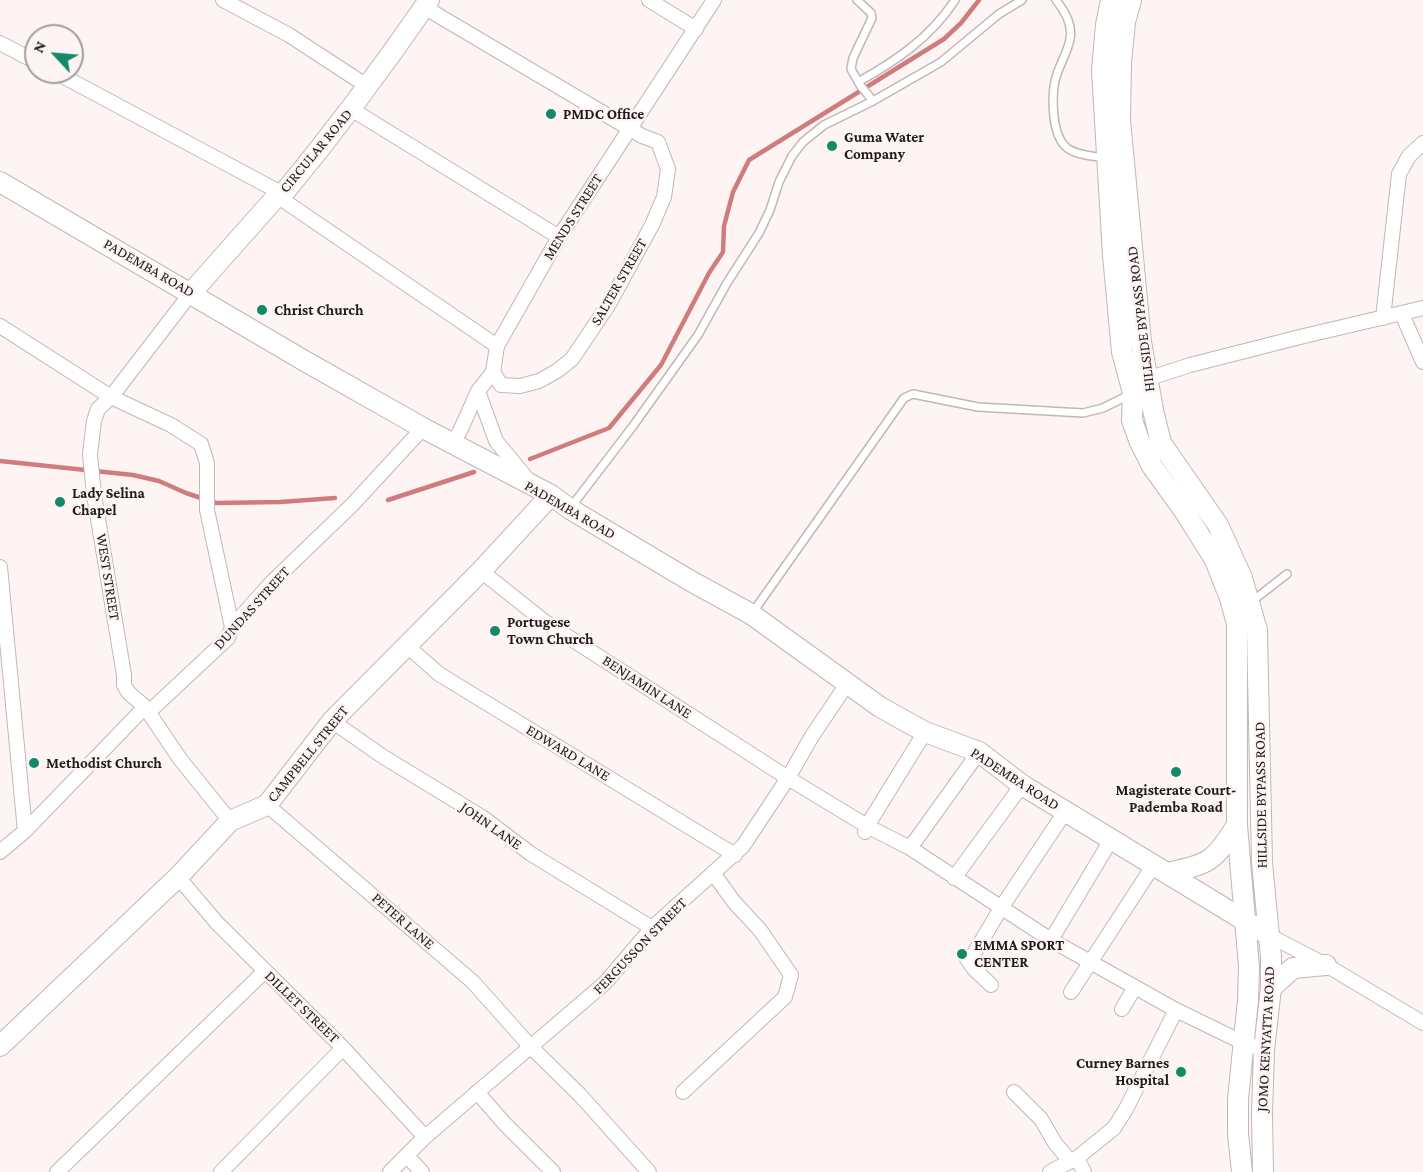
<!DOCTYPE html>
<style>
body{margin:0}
#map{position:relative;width:1423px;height:1172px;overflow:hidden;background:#fef4f4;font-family:"Crimson Pro",serif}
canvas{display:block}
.north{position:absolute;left:24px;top:24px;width:60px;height:60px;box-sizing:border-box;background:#fef4f4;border:2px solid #a59d9d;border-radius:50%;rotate:296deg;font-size:16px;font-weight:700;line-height:24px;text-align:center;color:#1f1b1b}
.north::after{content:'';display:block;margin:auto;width:21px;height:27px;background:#148969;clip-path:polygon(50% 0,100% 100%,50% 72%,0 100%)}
</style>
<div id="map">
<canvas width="1423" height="1172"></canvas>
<div class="north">N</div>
</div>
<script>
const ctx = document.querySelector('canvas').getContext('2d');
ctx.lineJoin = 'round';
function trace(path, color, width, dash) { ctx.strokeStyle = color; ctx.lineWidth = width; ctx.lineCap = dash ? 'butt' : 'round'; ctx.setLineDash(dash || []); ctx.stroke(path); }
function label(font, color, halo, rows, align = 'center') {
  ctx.font = font + ' "Crimson Pro",serif'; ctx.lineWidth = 5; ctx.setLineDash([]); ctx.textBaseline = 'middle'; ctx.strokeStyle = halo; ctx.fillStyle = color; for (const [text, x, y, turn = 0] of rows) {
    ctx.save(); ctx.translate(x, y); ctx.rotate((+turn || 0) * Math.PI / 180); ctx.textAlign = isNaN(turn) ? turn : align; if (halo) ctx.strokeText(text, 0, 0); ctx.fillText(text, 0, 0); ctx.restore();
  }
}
const stream = new Path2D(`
 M530,459L609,428L661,365L709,273L723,252L724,226L733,192L749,160L944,39L961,23L979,0
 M0,461L133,475L159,481L186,493L216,503L280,502L335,498
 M388,500L474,472`);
const service = new Path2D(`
 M857,0L871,13L872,18L853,58L851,69L860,85L873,101
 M1056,0C1064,10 1073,25 1070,39C1068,51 1061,62 1057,74C1051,91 1051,132 1065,146C1073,155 1094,156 1105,158
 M858,82C896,61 931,37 955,0
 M571,507L633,426L698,335L727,283L759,233L770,210L779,182L792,156L803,142L824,125L873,101L941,62L999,14L1022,0
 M1251,602L1287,574
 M753,612L904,398L913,394L978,407L1083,413L1103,408L1131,394`);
const minor = new Path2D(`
 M223,0L289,35L367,86
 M649,0L696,29
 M424,7L642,136L658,142L668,169L664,197L652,225L609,304L572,359L557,371L539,381L520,386L501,385L493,372
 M0,43L36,62
 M55,72L283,194
 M351,109L559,237
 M277,196L497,346
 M191,293L111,397L98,409L94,421L90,454L94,495L124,675V685L128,692L145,707L180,759L230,821
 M1402,314L1423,362
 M1383,318L1399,174L1409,156L1423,143
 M0,326L111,397L171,425L201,444L207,463V510L232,627
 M1143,383L1147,379L1190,365L1304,336L1423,308
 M478,391L496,441L528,480
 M453,443L460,431L478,391L493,372L497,346L559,237L714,0
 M0,567L25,831
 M481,571L545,622L788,778L867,826L910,848L1051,940L1176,1010L1244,1043L1264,1050
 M406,645L439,674L735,855
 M332,721L382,756L482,817L531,854L652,928
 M267,805L473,982L530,1046L580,1095L649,1172
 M865,832L867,826L925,732
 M910,848L979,752
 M0,852L25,831L145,707L151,710L228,638L232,627L272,582L352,505L423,428
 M178,877L217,923L343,1048L425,1137
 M954,878L1022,785
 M1270,936L1326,965L1423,1023
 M1051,940L1111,840
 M991,985L974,969L967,959L972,957L1001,908L1065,812
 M1071,992L1153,866
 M1122,1009L1135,987
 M477,1092L504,1123L553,1172
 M683,1092L785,997L791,975L760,930L734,902L713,873
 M1014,1092L1041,1119L1055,1143L1070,1161
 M407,1156L422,1172
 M1077,1158L1084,1172
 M57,1172L265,971
 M221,1172L343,1048
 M390,1172L425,1137L605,983L652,928L743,846L788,778L812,736L847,684
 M1050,1172L1077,1158L1114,1128L1126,1109L1176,1010`);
const secondary = new Path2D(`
 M1111,0L1106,25L1102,70L1113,255L1122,352L1133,393L1132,420L1139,440L1152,466L1185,512L1215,560L1230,598L1237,624V825L1249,967L1248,1000L1238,1099V1134L1242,1172
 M1131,0L1125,22L1121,63L1120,120L1141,342L1153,410L1161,443L1218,525L1242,578L1257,630L1262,863L1271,957V988L1264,1050L1262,1113L1263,1172
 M0,182L303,360L423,428L551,495L570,509L689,580L751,614L880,707L925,732L979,752L1022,785L1270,936
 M191,293L277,196L283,194C335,131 383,67 429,0
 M1168,873C1211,863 1213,862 1237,825
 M1271,988L1293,968L1326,965
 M0,1046L178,877L230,821L267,805L332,721L481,571L551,495`);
const markers = [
 [551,114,6,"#148969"],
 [832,146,6,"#148969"],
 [262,310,6,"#148969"],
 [60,502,6,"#148969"],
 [495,631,6,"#148969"],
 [34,763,6,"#148969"],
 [1176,772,6,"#148969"],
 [962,954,6,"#148969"],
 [1181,1072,6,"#148969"]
];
const poiNames = [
 ["PMDC Office",563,114],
 ["Guma Water",844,137],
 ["Company",844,154],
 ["Christ Church",274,310],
 ["Lady Selina",72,493],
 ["Chapel",72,510],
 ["Portugese",507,622],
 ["Town Church",507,639],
 ["Methodist Church",46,763],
 ["Magisterate Court-",1176,790,"center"],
 ["Pademba Road",1176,807,"center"],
 ["EMMA SPORT",974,945],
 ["CENTER",974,962],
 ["Curney Barnes",1169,1063,"right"],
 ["Hospital",1169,1080,"right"]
];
const streetNames = [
 ["CIRCULAR ROAD",316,151,-50],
 ["MENDS STREET",573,217,-58],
 ["PADEMBA ROAD",149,268,30],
 ["SALTER STREET",619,282,-60],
 ["HILLSIDE BYPASS ROAD",1141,319,-97],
 ["PADEMBA ROAD",570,510,30],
 ["WEST STREET",108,577,81],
 ["DUNDAS STREET",252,608,-48],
 ["BENJAMIN LANE",647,687,33],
 ["EDWARD LANE",568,753,31],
 ["CAMPBELL STREET",308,754,-51],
 ["PADEMBA ROAD",1015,779,33],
 ["HILLSIDE BYPASS ROAD",1261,795,-91],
 ["JOHN LANE",491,826,35],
 ["PETER LANE",403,921,41],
 ["FERGUSSON STREET",640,946,-46],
 ["DILLET STREET",302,1007,44],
 ["JOMO KENYATTA ROAD",1266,1039,-87]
];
trace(stream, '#cf7c7e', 4.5);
trace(service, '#c1b7b7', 10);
trace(minor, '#c1b7b7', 16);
trace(secondary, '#c1b7b7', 22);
trace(service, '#fff', 7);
trace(minor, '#fff', 14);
trace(secondary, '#fff', 20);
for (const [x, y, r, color] of markers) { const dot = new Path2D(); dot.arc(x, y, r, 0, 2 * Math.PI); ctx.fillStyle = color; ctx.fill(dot); trace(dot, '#fef4f4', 2); }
label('bold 15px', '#1f1b1b', '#fef4f4', poiNames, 'left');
label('15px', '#1f1b1b', '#fef4f4', streetNames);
</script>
